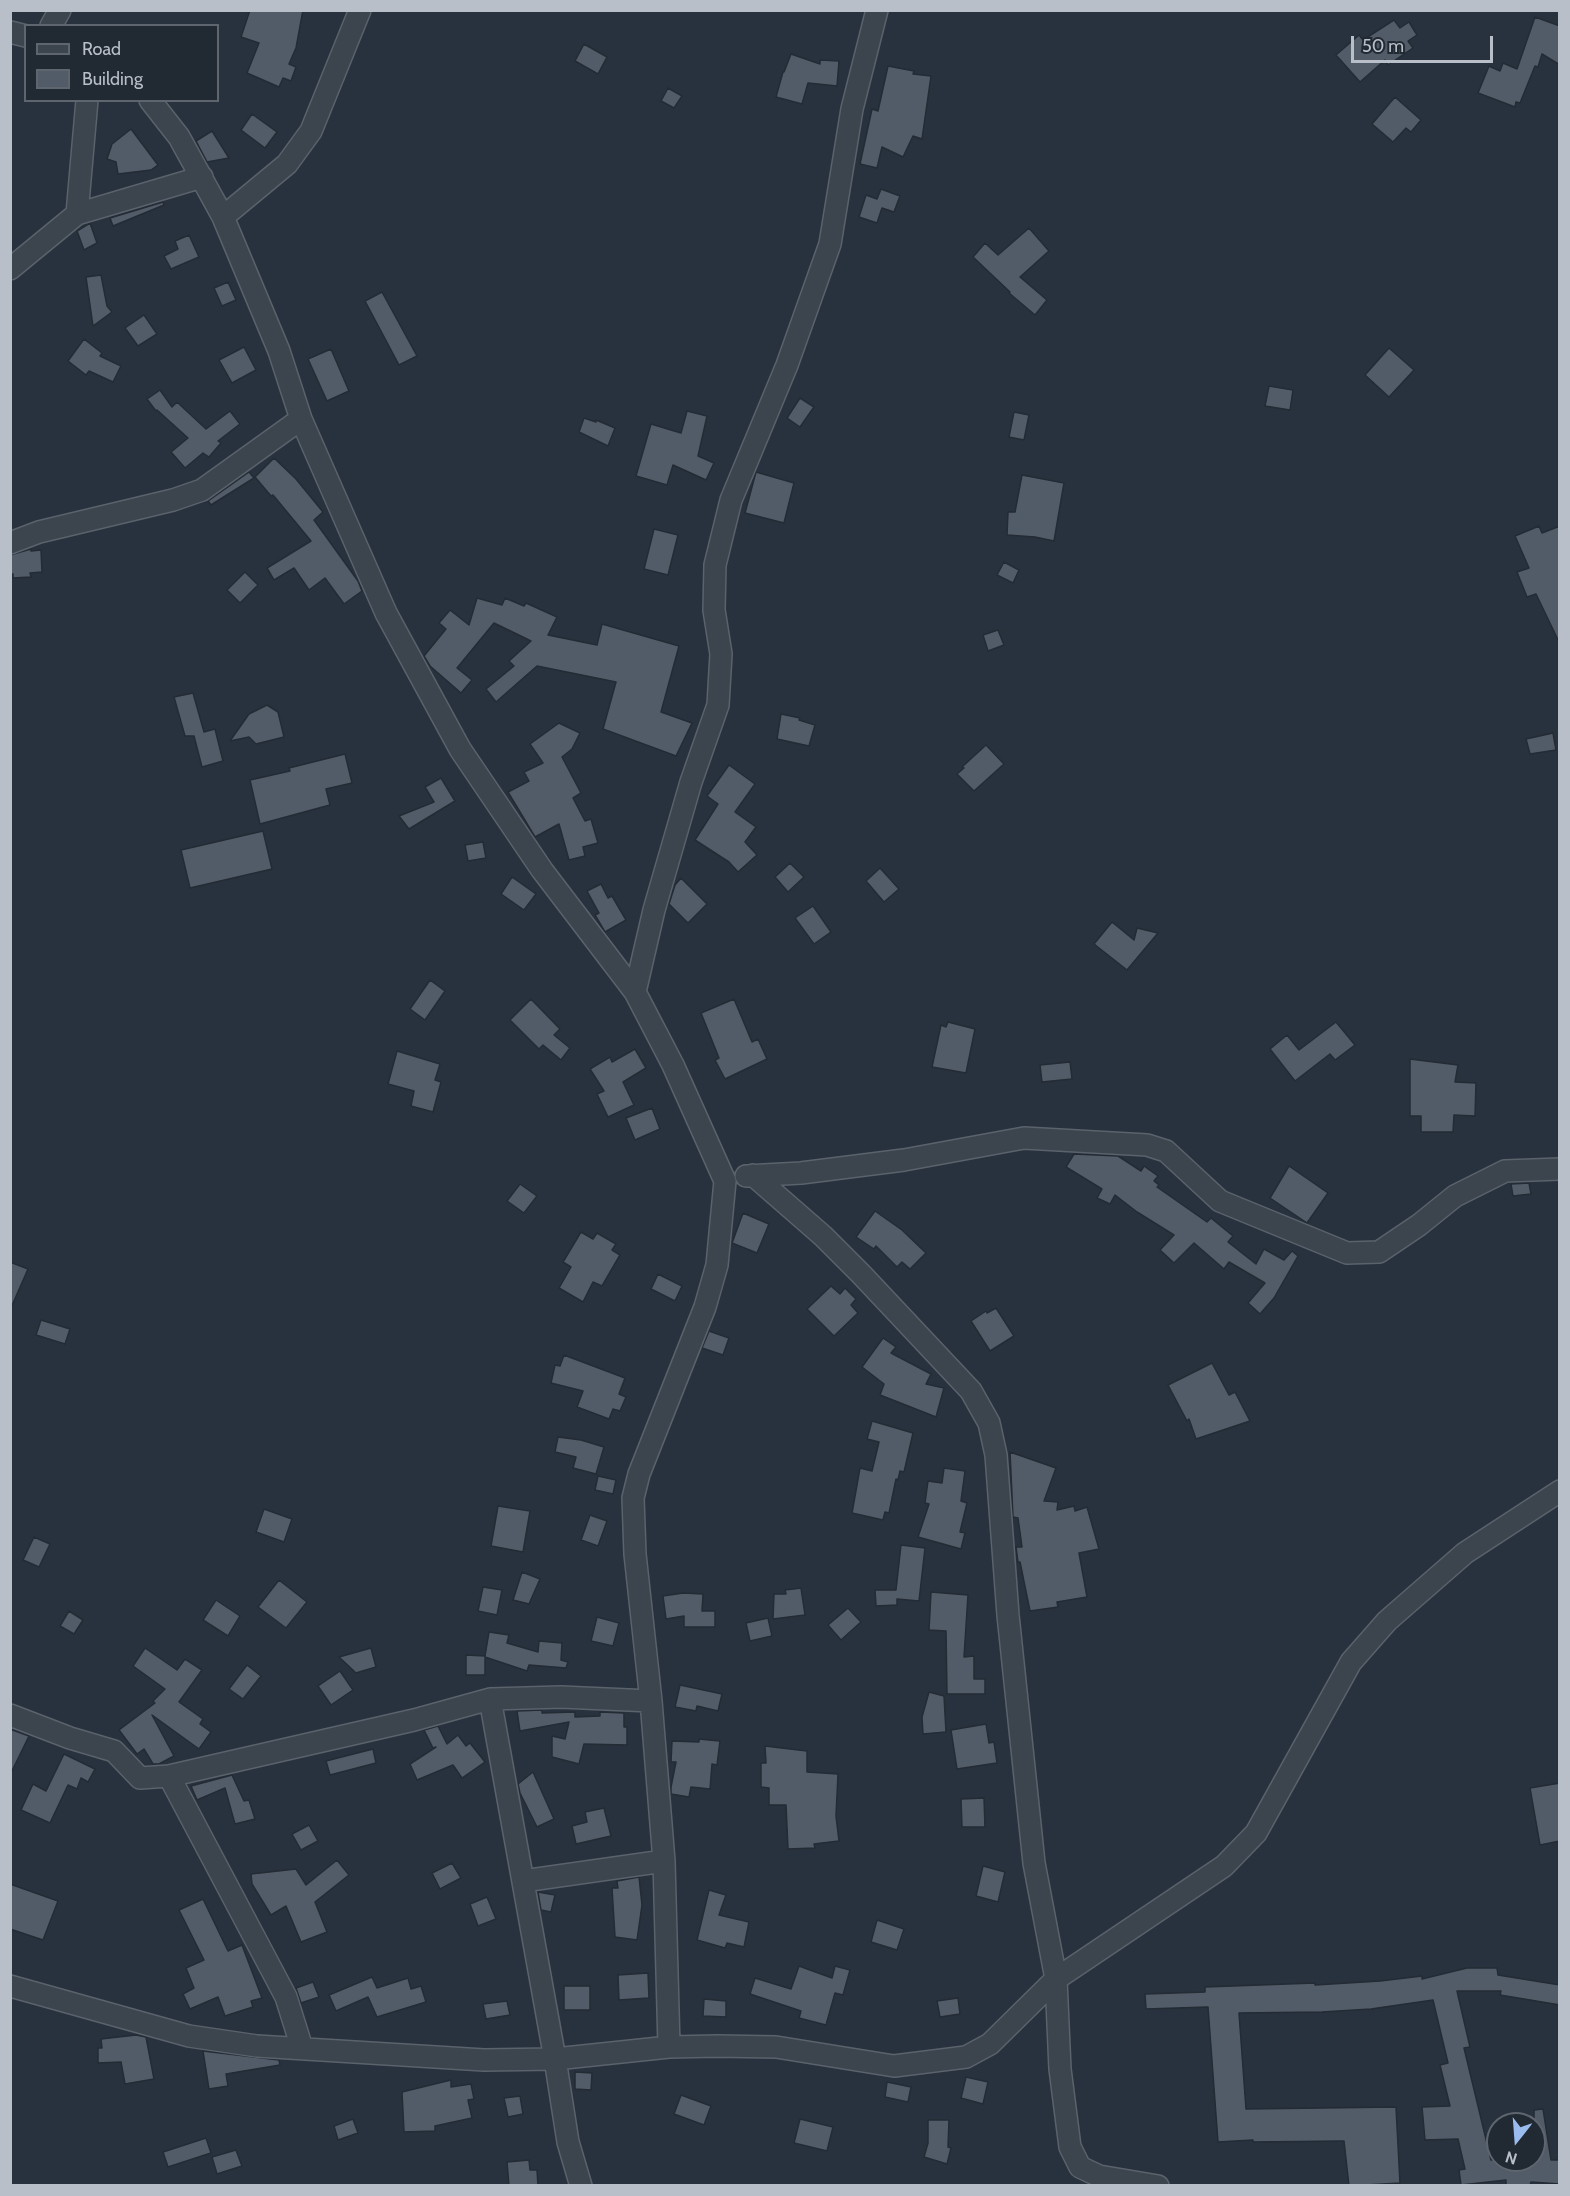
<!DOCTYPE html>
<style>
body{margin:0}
#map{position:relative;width:1570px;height:2196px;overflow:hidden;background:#28323e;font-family:Cabin,sans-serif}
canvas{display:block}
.frame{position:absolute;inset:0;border:12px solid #b9bfc9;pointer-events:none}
.legend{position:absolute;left:24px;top:24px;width:195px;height:78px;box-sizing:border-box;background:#212933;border:2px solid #5e656f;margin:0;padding:8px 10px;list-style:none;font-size:18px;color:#b9bfc9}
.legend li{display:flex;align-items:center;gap:12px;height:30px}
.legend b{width:30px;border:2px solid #5e656f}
.north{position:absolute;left:1486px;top:2112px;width:60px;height:60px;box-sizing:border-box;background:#212933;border:2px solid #5e656f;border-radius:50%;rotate:197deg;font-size:16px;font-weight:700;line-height:24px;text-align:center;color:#b9bfc9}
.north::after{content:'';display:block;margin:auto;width:21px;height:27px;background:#99bbed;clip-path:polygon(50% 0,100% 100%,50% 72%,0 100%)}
.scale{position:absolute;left:1351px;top:36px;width:142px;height:27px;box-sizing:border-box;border:3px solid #b9bfc9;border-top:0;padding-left:8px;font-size:18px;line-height:21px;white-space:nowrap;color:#b9bfc9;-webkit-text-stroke:4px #212933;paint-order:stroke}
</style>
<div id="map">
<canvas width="1570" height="2196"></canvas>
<div class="frame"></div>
<ul class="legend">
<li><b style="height:8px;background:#3c444e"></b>Road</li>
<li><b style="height:16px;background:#525b68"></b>Building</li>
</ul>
<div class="north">N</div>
<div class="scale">50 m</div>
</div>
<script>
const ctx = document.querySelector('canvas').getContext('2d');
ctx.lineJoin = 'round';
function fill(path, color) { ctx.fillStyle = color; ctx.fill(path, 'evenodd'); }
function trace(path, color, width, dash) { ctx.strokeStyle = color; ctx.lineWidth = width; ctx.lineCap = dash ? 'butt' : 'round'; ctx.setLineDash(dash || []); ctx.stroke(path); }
const building = new Path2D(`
 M250,10H303L296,48L289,64L296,67L291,81L283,78L279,87L247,73L259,43L241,37Z
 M1535,17L1560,26V65L1542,54L1538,67L1535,66L1520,103L1516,102L1515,107L1478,93L1489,66L1500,71L1503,63L1517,69Z
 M1394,20L1400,28L1409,22L1417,35L1408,41L1413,48L1388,65L1385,60L1360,82L1336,55L1359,35L1363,40Z
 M584,44L607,57L598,74L575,61Z
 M791,54L820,64V60L839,61L837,86L808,83L802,104L776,97L783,72H784Z
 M888,66L914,71L913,74L931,76L922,139L913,136L903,157L882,147L877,168L860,164L872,109L878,111Z
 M668,88L682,96L674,108L661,101Z
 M1395,97L1421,120L1411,132L1406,128L1393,142L1372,124Z
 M252,114L277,132L265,148L241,130Z
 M131,129L158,165L151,170L118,174L116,162L107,159L112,144Z
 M212,131L229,158L207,162L196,141Z
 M881,189L900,196L894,212L882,208L877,223L859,217L866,195L877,199Z
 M163,202L164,205L113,226L110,218Z
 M90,223L97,243L84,250L77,231Z
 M1029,228L1049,251L1020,277L1047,300L1035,315L1009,293L1010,292L973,257L985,243L998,255Z
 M189,235L199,257L171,269L164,256L178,249L175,241Z
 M101,275L107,306L112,312L93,326L86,277Z
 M228,282L236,300L222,306L214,288Z
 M382,292L417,356L399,365L365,301Z
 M144,315L157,334L138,346L125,328Z
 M84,339L102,353L100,356L121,366L113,382L89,371L86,375L68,361Z
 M244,347L256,370L232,383L219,360Z
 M1389,348L1414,370L1389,397L1365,375Z
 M331,349L349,391L327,401L308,359Z
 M1269,386L1293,390L1290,410L1265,406Z
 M160,390L172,407L177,402L206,429L230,411L240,424L218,441L221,443L209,457L203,453L185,468L171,452L188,438L157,410L156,411L147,399Z
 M800,398L814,407L800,427L787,418Z
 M687,411L707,416L698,456L714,463L706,480L673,465L667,485L636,476L651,424L681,433Z
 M1014,412L1029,415L1024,440L1009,437Z
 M584,418L596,422V420L615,428L608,446L579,432Z
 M274,458L296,479L323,512L314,520L358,581L362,591L344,604L325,578L309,590L294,568L274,580L267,568L311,541L273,495L271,496L255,477Z
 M249,472L254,478L211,505L208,501Z
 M756,472L794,483L784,523L745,513Z
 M1022,475L1064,483L1054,541L1035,537L1007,535L1008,512H1015Z
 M1539,526L1542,533L1560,526V644L1536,594L1527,597L1517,572L1529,568L1515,536Z
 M654,529L678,535L668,575L644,569Z
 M31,549V551L41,550L42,572L30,573L31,577L13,578V574H10V555Z
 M1004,562L1019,570L1013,583L997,575Z
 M245,572L258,585L240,603L227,590Z
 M477,598L502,605L505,598L524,606L526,603L557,617L548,635L597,645L602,624L679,646L661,712L692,723L676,756L603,729L616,682L537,666L496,702L486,689L514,666L509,661L531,641L494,623L457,668L472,680L461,693L430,666L424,656L446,629L439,623L450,610L469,625Z
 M998,630L1004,645L988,651L983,635Z
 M193,693L204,732L215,729L223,761L202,767L194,736H185L174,697Z
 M267,705L278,712L284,737L256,744L249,737L230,741L249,714Z
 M781,714L800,718L799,720L815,725L809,746L777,739Z
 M559,723L580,733L572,749L562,757L581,793L573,798L585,821L591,819L598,843L583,847L585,856L569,860L559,824L535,837L508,792L529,781L524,772L543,763L530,744Z
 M1553,733L1556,750L1530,754L1526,739Z
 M986,745L1004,764L974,791L957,774L964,768L962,767Z
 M345,754L352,783L326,789L330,805L260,824L250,780L290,771L289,768Z
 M729,765L755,784L735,812L756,827L745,842L757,855L738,872L729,862L695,840L718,804L707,796Z
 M441,778L455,801L409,829L399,816L434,802L425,787Z
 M263,831L272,869L190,888L181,850Z
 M483,842L486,858L468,861L465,845Z
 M790,863L804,877L788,892L775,877Z
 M880,868L899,889L884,902L866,881Z
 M512,877L536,894L524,910L501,894Z
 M681,878L707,904L688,923L669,904L675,885Z
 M601,884L608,898L612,896L626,920L605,932L595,915L599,913L587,891Z
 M813,906L831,932L814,944L795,918Z
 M1112,922L1134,940L1137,928L1158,933L1127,970L1094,944Z
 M430,980L445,991L425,1020L410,1009Z
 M531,999L560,1029L554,1035L570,1048L561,1060L543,1045L539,1049L510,1020Z
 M734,999L752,1042L758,1039L767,1059L725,1079L715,1060L719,1058L701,1013Z
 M948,1022L975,1029L966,1073L932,1067L941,1025L946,1027Z
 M1336,1022L1355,1045L1335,1060L1330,1054L1295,1081L1270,1049L1287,1035L1299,1050Z
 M635,1049L646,1068L623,1082L634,1105L608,1117L597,1094L604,1091L590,1069L610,1057L612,1062Z
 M397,1051L440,1064L435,1080L441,1082L433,1112L411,1106L414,1091L388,1084Z
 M1410,1059L1458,1065L1455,1082L1476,1083L1475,1116L1454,1115L1453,1132H1421V1116H1410Z
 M1070,1062L1072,1079L1042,1082L1040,1065Z
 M652,1108L660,1129L635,1140L626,1118Z
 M1074,1154L1118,1156L1141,1171L1144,1166L1158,1176L1154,1181L1159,1185L1157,1187L1207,1222L1211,1218L1233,1236L1228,1242L1256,1264L1264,1249L1284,1260L1292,1251L1298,1256L1274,1298L1260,1314L1248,1303L1265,1283L1229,1262L1224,1269L1194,1243L1174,1263L1160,1250L1174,1235L1137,1212L1115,1195L1110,1204L1097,1198L1102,1189L1066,1167Z
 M1289,1166L1328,1193L1307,1223L1270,1198Z
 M1529,1183L1531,1194L1513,1196L1511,1184Z
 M520,1184L537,1196L524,1213L507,1201Z
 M875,1211L902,1230L926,1253L910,1269L902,1262L897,1267L876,1246L874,1249L856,1237Z
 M743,1213L769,1224L757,1253L732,1243Z
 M581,1232L593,1239L597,1233L616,1244L612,1250L620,1255L602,1286L593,1282L583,1302L559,1288L571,1267L563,1262Z
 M10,1262L28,1269L10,1310Z
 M658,1274L682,1286L675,1301L651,1289Z
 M831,1286L840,1294L845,1288L856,1299L851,1305L858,1313L834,1336L807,1309Z
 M996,1308L1014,1336L990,1351L971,1321L986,1311L987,1313Z
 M41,1320L70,1329L65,1344L36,1335Z
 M709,1331L729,1338L723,1355L702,1348Z
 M883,1338L896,1347L891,1353L931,1374L926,1384L944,1388L936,1417L880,1395L884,1384L862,1367Z
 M564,1355L625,1378L619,1394L626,1397L620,1411L613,1409L609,1419L577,1407L583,1391L551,1383L555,1365L560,1366Z
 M1212,1363L1229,1395L1235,1392L1250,1421L1196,1439L1189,1419L1187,1421L1168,1385Z
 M872,1421L913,1433L904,1472L900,1471L898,1480L896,1479L889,1513L885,1512L883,1520L852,1513L860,1468L872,1471L879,1442L867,1439Z
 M558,1437L581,1440L604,1447L596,1474L573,1468L576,1457L555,1452Z
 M1010,1452L1056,1468L1044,1501L1058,1502L1057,1510L1074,1506L1075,1511L1087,1507L1099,1549L1079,1553L1087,1597L1057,1602L1058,1607L1030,1611L1020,1562H1018L1016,1547H1022L1018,1518L1013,1517Z
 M944,1468L965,1471L961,1501L967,1503L960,1532L965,1533L961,1549L918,1537L929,1504L925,1503L928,1481L942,1483Z
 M598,1476L616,1480L613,1494L595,1490Z
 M498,1506L530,1511L523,1552L491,1546Z
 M264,1509L292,1519L284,1542L256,1532Z
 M590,1515L607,1521L598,1546L581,1540Z
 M34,1537L50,1544L39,1567L23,1560Z
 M901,1545L925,1548L919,1601L897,1599V1605L876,1606L875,1590H896Z
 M522,1572L540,1579L529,1604L513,1600Z
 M279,1580L307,1602L286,1628L258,1607Z
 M483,1587L502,1590L497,1615L478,1611Z
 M801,1588L805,1615L773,1619L774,1594H786L785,1590Z
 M931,1592L968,1595L964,1657L974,1656V1679H985V1694H947L946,1631L929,1630Z
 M683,1593L703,1594L702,1611H715V1627H684V1616L666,1619L663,1596Z
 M216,1600L240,1616L228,1636L203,1620Z
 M848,1608L861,1622L841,1640L828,1625Z
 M69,1611L83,1620L74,1634L60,1626Z
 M597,1617L619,1623L613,1646L591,1641Z
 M768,1618L772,1636L750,1641L746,1623Z
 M489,1632L509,1635L507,1643L538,1652L539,1641L562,1643L561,1660L568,1662L566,1668L529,1665L527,1671L485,1657V1675H466V1655L485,1656Z
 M145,1648L177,1670L185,1659L202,1670L179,1702L203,1719L200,1724L211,1732L199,1749L152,1715L174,1756L159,1764H153L144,1749L137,1754L119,1730L155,1703L153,1701L165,1689L133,1666Z
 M371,1648L376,1667L356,1673L339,1657Z
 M247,1665L261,1676L243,1699L229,1689Z
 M340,1671L353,1690L331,1705L318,1686Z
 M680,1685L722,1694L718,1711L697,1706L696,1711L675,1707Z
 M929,1692L944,1696L946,1732L923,1734L922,1717Z
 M542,1710V1713L575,1712V1717L600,1716V1712L624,1713V1727H627V1745L584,1744L579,1764L552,1757V1736L565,1739L569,1722L520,1731L517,1711Z
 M986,1724L989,1743L994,1742L997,1763L957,1769L951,1730Z
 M438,1726L447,1744L458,1735L466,1746L470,1743L485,1762L462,1778L453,1765L417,1780L410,1764L436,1747L433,1748L424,1730Z
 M10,1729L29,1736L10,1775Z
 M699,1739L720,1741L717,1765L712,1764L710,1789L691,1787L689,1797L671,1794V1787L676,1762H671L672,1741L699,1742Z
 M765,1746L807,1751V1772L838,1774L836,1816L839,1841L814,1844L815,1848L788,1849L786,1805H769V1788L761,1787V1763H766Z
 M373,1749L376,1763L330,1775L326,1761Z
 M64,1754L95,1769L88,1782L81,1778L77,1789L68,1785L50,1823L21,1810L33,1784L46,1791Z
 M533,1772L554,1819L537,1827L520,1793L518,1784Z
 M232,1775L244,1801L249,1800L255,1819L235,1824L225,1788L197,1800L191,1786Z
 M1560,1783V1841L1540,1845L1530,1788Z
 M984,1798L985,1827H962L961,1799Z
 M604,1808L611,1836L576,1844L572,1826L587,1822L585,1812Z
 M309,1825L318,1841L301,1850L292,1834Z
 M337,1860L349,1875L315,1902L327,1932L301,1942L286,1906L271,1915L252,1884L251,1874L296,1869L306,1885Z
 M452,1863L461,1878L440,1889L432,1873Z
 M983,1866L1005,1872L998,1902L976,1896Z
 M639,1877L642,1905L637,1940L615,1937L612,1888H618L617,1881Z
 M10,1884L58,1901L43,1940L10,1929Z
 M709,1890L726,1895L719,1915L749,1922L744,1947L727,1943L725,1948L697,1940Z
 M538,1892L555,1895L551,1912L541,1910Z
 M487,1897L496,1919L478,1926L470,1904Z
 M203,1899L228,1951L242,1945L262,1998L251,2001L253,2007L225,2016L218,1997L190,2009L183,1994L194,1988L186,1968L204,1960L179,1910Z
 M877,1920L904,1929L897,1950L871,1942Z
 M799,1966L832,1978L835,1966L850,1970L843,1995L835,1993L826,2025L799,2018L801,2011L750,1994L755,1978L791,1989Z
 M1467,1968H1497L1498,1975L1560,1985V2005L1500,1995L1501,1991H1457L1470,2047L1464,2048L1491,2160H1534V2110L1543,2109L1551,2160H1560V2184L1531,2182L1530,2186L1506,2185V2180L1461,2185L1459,2170L1465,2169L1458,2139L1425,2140L1422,2107L1450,2106L1440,2065L1448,2063L1433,2000L1371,2009L1322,2012L1239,2013L1246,2109L1396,2107L1400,2183L1349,2186L1344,2141L1253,2142V2140L1218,2142L1208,2007L1146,2009L1145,1994L1205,1992V1987L1315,1983V1985L1380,1981L1422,1976V1979Z
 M648,1973L649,1998L619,2000L618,1975Z
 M372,1977L377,1988L408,1978L411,1989L421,1986L426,2002L377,2017L368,1997L336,2011L329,1995Z
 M313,1982L319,1997L301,2003L296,1988Z
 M564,1986H590V2010H564Z
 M958,1998L960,2014L940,2017L937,2001Z
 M704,1999L726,2001V2017L703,2016Z
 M507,2001L510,2015L486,2019L483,2004Z
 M136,2035L146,2037L154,2079L125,2084L121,2062L98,2063V2048H102L101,2039Z
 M203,2051L279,2060L280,2065L226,2074L228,2086L209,2089Z
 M575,2072L592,2073L591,2090L575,2089Z
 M966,2077L988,2082L983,2104L961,2098Z
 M451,2080V2087L471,2084L474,2099L468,2100L472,2118L435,2126V2131L404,2132L402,2092Z
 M887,2082L911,2087L908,2102L885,2097Z
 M681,2095L711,2106L704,2125L674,2114Z
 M520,2096L523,2114L508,2117L504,2098Z
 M353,2119L358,2133L338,2140L334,2126Z
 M800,2119L833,2127L827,2151L794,2143Z
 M928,2120H949L948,2147L951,2148L947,2164L924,2157L928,2143Z
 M206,2138L211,2153L168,2167L163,2152Z
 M236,2150L242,2166L217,2174L212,2157Z
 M529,2160L530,2170H537L538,2186H509L507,2162Z`);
const street = new Path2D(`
 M51,26L60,10
 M10,32L26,36
 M150,100L179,137L223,217L279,351L301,419L386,613L460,749L542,870L635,992L673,1065L725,1181L717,1265L705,1307L639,1474L633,1498L635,1554L651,1701L664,1861L669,2047
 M77,214L87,100
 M223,217L287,164L311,131L360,10
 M10,269L77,214L202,177
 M10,543L39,532L173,500L202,490L301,419
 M635,992L654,910L691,782L718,705L721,654L714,610L715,565L731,500L787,365L830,244L852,109L877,10
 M753,1175L823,1236L862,1275L971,1391L989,1423L996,1455L1008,1615L1034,1863L1056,1979L1060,2069L1070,2147L1080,2167L1099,2176L1158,2186
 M746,1176L801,1173L904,1160L1024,1138L1147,1145L1166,1151L1220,1201L1347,1253L1379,1252L1419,1225L1455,1196L1505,1171L1560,1169
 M490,1699L555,2059L568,2142L581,2186
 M10,1715L70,1738L114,1751L140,1778L169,1776L286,1997L302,2048
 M169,1776L414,1720L490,1699L561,1697L651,1701
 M523,1881L664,1861
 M10,1986L189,2036L257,2046L484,2060L555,2059L669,2047L717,2046L776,2047L894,2066L966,2057L990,2044L1056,1979L1224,1866L1256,1833L1351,1662L1387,1621L1465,1553L1560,1491`);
fill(building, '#525b68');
trace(building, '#232b35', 1.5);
trace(street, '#5a626c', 24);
trace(street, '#3c444e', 21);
</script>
